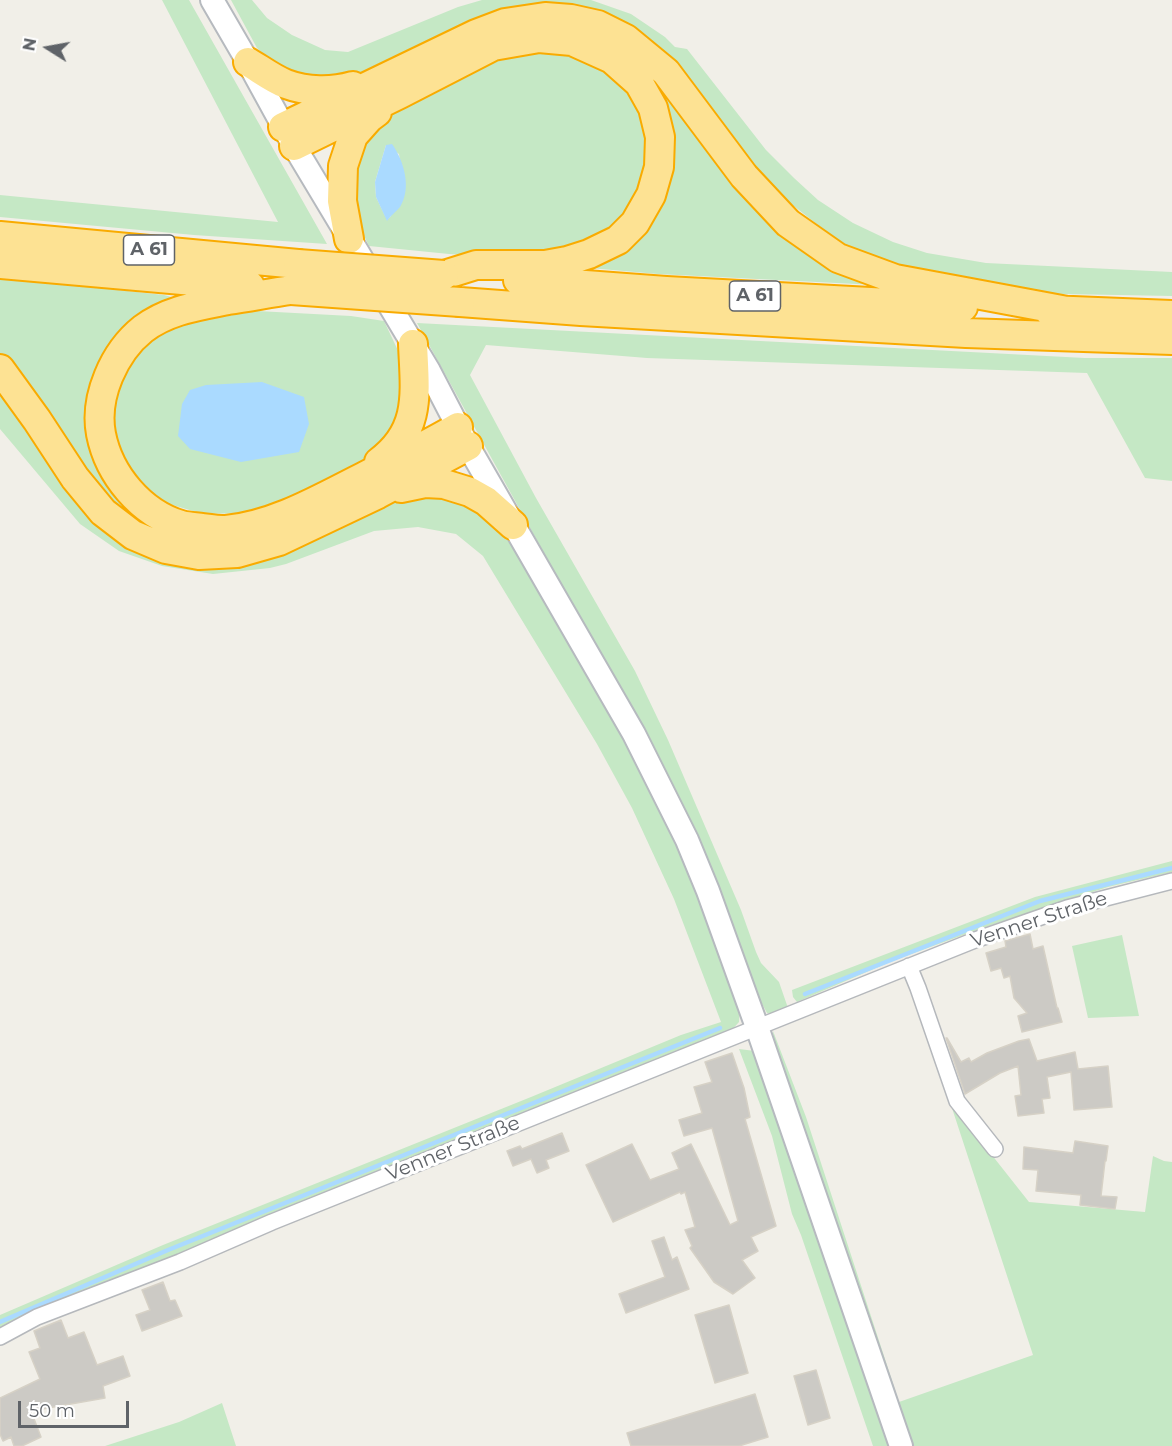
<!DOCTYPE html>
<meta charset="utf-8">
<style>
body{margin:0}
#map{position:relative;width:1172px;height:1446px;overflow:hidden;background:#f1efe8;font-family:Montserrat,sans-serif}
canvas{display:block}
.north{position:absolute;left:18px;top:18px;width:60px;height:60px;-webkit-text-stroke:4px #fff;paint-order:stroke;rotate:281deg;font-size:16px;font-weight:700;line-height:24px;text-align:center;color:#5f6368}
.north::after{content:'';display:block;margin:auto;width:21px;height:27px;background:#5f6368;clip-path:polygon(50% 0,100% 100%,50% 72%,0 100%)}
.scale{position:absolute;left:18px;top:1401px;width:111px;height:27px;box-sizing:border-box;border:3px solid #5f6368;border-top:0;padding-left:8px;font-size:18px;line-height:21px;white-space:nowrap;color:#5f6368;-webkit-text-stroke:4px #fff;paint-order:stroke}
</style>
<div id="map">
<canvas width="1172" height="1446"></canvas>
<div class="north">N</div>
<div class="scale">50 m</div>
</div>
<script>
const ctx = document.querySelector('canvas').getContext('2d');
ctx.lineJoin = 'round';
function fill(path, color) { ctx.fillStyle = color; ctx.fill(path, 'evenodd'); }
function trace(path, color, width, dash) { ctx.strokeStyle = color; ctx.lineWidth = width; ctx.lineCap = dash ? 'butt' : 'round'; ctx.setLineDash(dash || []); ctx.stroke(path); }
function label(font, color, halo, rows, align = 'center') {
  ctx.font = font + ' Montserrat,sans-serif'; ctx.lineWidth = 6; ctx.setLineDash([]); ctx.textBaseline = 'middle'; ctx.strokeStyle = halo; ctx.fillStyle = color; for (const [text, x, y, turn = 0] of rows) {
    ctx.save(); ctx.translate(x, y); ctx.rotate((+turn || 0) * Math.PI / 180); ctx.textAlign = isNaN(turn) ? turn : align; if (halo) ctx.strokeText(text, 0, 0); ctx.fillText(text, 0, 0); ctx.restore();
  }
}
const green = new Path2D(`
 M162,0H189L327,244L194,235L0,217V195L278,222Z
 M231,0H252L267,18L292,35L325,50L348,52L458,7L482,0H591L631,14L665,37L675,47L687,49L766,150L794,178L818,200L853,223L893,242L927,253L986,263L1172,272V296L1009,293L911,275L842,244L780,195L679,73L508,9L483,15L383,67L341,82L283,75L257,48Z
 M628,47L734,169L896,286L658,274L578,267L659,191L628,64Z
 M530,51H554L589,58L613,73L633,98L644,122L649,144L647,167L639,192L625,215L609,231L538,259L449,254L369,246L351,209L358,138L377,118L498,58ZM386,145L399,154L400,161L391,216L387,220L376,197L375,182Z
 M0,277L164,295L179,299L128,333L100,448L198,547L118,515L0,362Z
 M220,309L351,316L384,321L403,361L407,414L372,461L287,500L242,513L203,514L166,503L144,487L128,468L116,441L113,406L121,379L143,344L167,326Z
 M417,323L1085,358H1172V481L1145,478L1087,373L647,358L486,345L470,375L536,498L635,671L668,740L741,910L756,952L761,963L779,982L788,1008L771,1014L767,1013L748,978L653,751Z
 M0,394L49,464L135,547L398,495L459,493L503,529L636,758L702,897L740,1003L739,1022L729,1033L535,1109L6,1325L0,1329V1315L163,1245L531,1097L681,1035L721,1022L674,899L632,808L597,744L483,556L456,534L418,527L374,531L286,564L270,568L213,574L162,566L119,551L80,524L0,429Z
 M1172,861V872L1108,887L988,926L892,961L797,1002L793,997L792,990L1035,897Z
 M1122,935L1139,1016L1088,1018L1072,946Z
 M773,1031L806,1117L899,1402L1033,1355L950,1102L1029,1202L1145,1212L1153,1156L1164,1161L1172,1162V1446H910L774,1045Z
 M739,1049L755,1051L894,1446H873L801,1235L792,1214L772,1136Z
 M222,1403L236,1446H105L179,1422Z`);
const water = new Path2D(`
 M392,144C404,161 412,188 400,207C396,212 390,216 387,221L376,197L375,182L386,145Z
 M262,382L304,397L309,424L299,452L241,462L190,449L178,436L182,404L190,390L206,385Z`);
const stream = new Path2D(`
 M805,994L1040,901L1172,868
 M0,1322L168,1250L720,1028`);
const building = new Path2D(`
 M1030,934L1033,949L1043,946L1057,1008H1058L1062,1022L1022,1032L1018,1016L1027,1013L1014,998L1010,976L1004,978L1001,968L991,971L986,953L1006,947L1005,941Z
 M946,1038H947L961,1062L969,1058L971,1062L987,1053L1019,1041L1029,1039L1037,1061L1075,1052L1078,1069L1108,1066L1112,1107L1074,1110L1071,1072L1047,1077L1050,1098L1042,1099L1044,1113L1018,1116L1015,1096L1021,1095L1018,1066L1000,1073L965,1094Z
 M732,1053L744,1088L750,1117L745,1119L776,1226L751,1237L758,1251L742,1260L755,1278L733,1294L714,1282L690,1248L692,1246L685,1230L695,1227L685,1192L681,1194L680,1192L613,1222L586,1165L632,1144L650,1180L679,1169L672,1153L691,1144L730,1225L738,1221L712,1128L684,1136L679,1120L702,1113L694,1087L712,1082L705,1062Z
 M562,1133L569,1151L546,1160L549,1168L537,1173L531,1159L513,1166L507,1151L520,1146L522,1149Z
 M1075,1141L1108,1146L1106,1161H1105L1101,1196L1117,1197L1115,1209L1080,1205L1081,1195L1036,1191L1038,1170L1023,1169L1024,1147L1073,1153Z
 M664,1237L672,1260L677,1257L689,1289L626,1313L619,1294L665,1277L652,1241Z
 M163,1282L170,1301L175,1300L182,1316L142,1331L136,1315L150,1310L142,1290Z
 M729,1305L748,1373L715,1383L695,1315Z
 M61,1320L68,1338L84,1332L97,1365L123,1356L130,1376L103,1386L105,1398L31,1411L41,1437L22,1446H14L11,1437L3,1441L0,1434V1398L40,1379L29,1352L40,1348L34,1331Z
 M816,1370L830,1418L808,1425L794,1376Z
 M755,1394L768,1437L739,1446H631L627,1433Z`);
const street = new Path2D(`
 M909,966L918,988L957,1101L995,1149
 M0,1337L37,1317L180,1262L272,1222L975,940L1067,908L1172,881`);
const secondary = new Path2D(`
 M212,0L248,62L294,146L429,371L468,446L634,734L687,840L708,891L757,1027L901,1446`);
const highway = new Path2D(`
 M248,62C260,69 273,79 286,84C307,92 332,92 353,86
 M283,127L476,34L505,23L545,17L571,19L598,25L626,39L666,72L744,176L788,223L838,258L895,279L1067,311
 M294,146L400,94L493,46L539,38L572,41L612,59L639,83L653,108L660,137L659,167L651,195L635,223L618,240L589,254L567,261L545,265H476L444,275
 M0,236L298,264
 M349,239L342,201L343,166L353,136L369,118L377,112
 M0,264L250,286
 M518,280L666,291L963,307
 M291,290C270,293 249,297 228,300C198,306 168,310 143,329C114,352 94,397 101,434C109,475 141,513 181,525C188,527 196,527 203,528C211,529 219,530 226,530C276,525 321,498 365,476C396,460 428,445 458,427
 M460,302L581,311L966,333L1172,340
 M1048,310L1172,315
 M0,369L37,420L75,478L103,512L133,535L166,549L199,555L237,553L279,541L378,494L468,446
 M379,462C422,430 415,392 413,344
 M401,488L425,483L444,484L470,492L486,501L513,525`);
const highwayBridge = new Path2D(`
 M298,264L444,275
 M291,290L460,302`);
const shields = [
 [149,250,51],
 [755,296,51]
];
const shieldNames = [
 ["A 61",149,250],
 ["A 61",755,296]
];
const streetNames = [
 ["Venner Straße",1039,920,-18],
 ["Venner Straße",453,1149,-22]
];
fill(green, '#c5e8c5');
fill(water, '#aadaff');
trace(stream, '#aadaff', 4.5);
fill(building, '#cccac5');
trace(building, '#d6d1c6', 1.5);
trace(street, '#b5b8bc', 18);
trace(secondary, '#b6babf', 26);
trace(highway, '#f9ab00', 32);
trace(street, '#fff', 15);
trace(secondary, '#fff', 22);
trace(highway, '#fde293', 28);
trace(highwayBridge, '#f9ab00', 32, []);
trace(highwayBridge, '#fde293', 28);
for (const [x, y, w] of shields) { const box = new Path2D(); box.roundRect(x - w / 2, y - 15, w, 30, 4.5); ctx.fillStyle = '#fff'; ctx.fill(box); trace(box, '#5f6368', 1.5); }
label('bold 18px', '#5f6368', null, shieldNames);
label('20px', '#5f6368', '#fff', streetNames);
</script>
